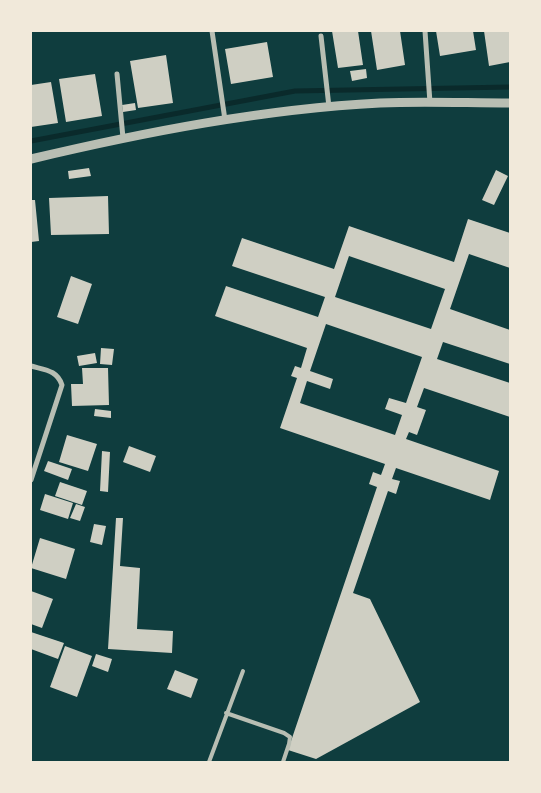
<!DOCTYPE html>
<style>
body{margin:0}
#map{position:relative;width:541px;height:793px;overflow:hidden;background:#0f3d3e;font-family:"DM Sans",sans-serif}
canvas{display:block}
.frame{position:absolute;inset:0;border:32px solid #f1e9da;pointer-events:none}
</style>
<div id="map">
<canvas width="541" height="793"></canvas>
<div class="frame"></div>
</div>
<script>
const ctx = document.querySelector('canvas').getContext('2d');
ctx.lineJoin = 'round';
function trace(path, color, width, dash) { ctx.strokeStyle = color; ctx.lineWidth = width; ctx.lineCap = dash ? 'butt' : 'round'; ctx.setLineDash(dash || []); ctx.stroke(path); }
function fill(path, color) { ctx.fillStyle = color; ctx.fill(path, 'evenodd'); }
const stream = new Path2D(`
 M31,141L295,91L510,87`);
const building = new Path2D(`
 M332,31H358L363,65L338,68Z
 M371,31H400L405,65L377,70Z
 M436,31H473L476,50L440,56Z
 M484,31H510V62L489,66Z
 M267,42L273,77L231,84L225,49Z
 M166,55L173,103L138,108L130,61Z
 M366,69L367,78L352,81L350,71Z
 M95,74L102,116L66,122L59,79Z
 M51,82L58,123L31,127V85Z
 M135,103L136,110L123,112L122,105Z
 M89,168L91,176L69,179L68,171Z
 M496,170L508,176L494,205L482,200Z
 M108,196L109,234L51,235L49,198Z
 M31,200H35L39,241L31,242Z
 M468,219L510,233V268L469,254L450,309L510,330V364L443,342L437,359L510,383V417L424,388L417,407L426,410L417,435L409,432L406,439L499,471L490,500L396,468L392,479L400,481L396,494L388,491L353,593L370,599L420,702L316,759L288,750L377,487L369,484L373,472L381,475L385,464L280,428L297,378L291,376L295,366L301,368L307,348L215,316L226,286L318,317L325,297L232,266L242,238L334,269L349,226L454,262ZM349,256L445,289L431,329L335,297ZM326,324L422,357L406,403L389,398L385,409L402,415L395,435L300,403L307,381L330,389L333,379L310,371Z
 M71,276L92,284L78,324L57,317Z
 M101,348L114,349L112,365L100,364Z
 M95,353L97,363L79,366L77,356Z
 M82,368H108L109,405L72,406L71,384H83Z
 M95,409L111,411V418L94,416Z
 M67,435L97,444L88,471L59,462Z
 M129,446L156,456L150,472L123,462Z
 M102,451L110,452L108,492L100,491Z
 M48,461L72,469L68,480L44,471Z
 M60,482L87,491L82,505L55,496Z
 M45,494L73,503L68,519L40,510Z
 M76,504L85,507L80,521L70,518Z
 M116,518H123L120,566L140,568L137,629L173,631L172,653L108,649Z
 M94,524L106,526L102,545L90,542Z
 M40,538L75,549L66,579L31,568Z
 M31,591L53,599L42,628L31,624Z
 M31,632L64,643L58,659L31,649Z
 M65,646L92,656L77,697L50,687Z
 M96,654L112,659L108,672L92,666Z
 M175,670L198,679L191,698L167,689Z`);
const service = new Path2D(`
 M226,713L284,733L290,737L289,744L283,762
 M209,762L243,671`);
const minor = new Path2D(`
 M212,31L225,120
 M425,31L430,103
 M321,36L329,107
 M117,74L123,138
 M31,366C45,370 57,370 62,385L31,480`);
const tertiary = new Path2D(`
 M31,159C145,132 263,109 380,103C423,101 467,103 510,103`);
trace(stream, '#0a2a2b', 5);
fill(building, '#cfcfc3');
trace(service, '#b8beb3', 4);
trace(minor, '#b8beb3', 5);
trace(tertiary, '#b8beb3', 9);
</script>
